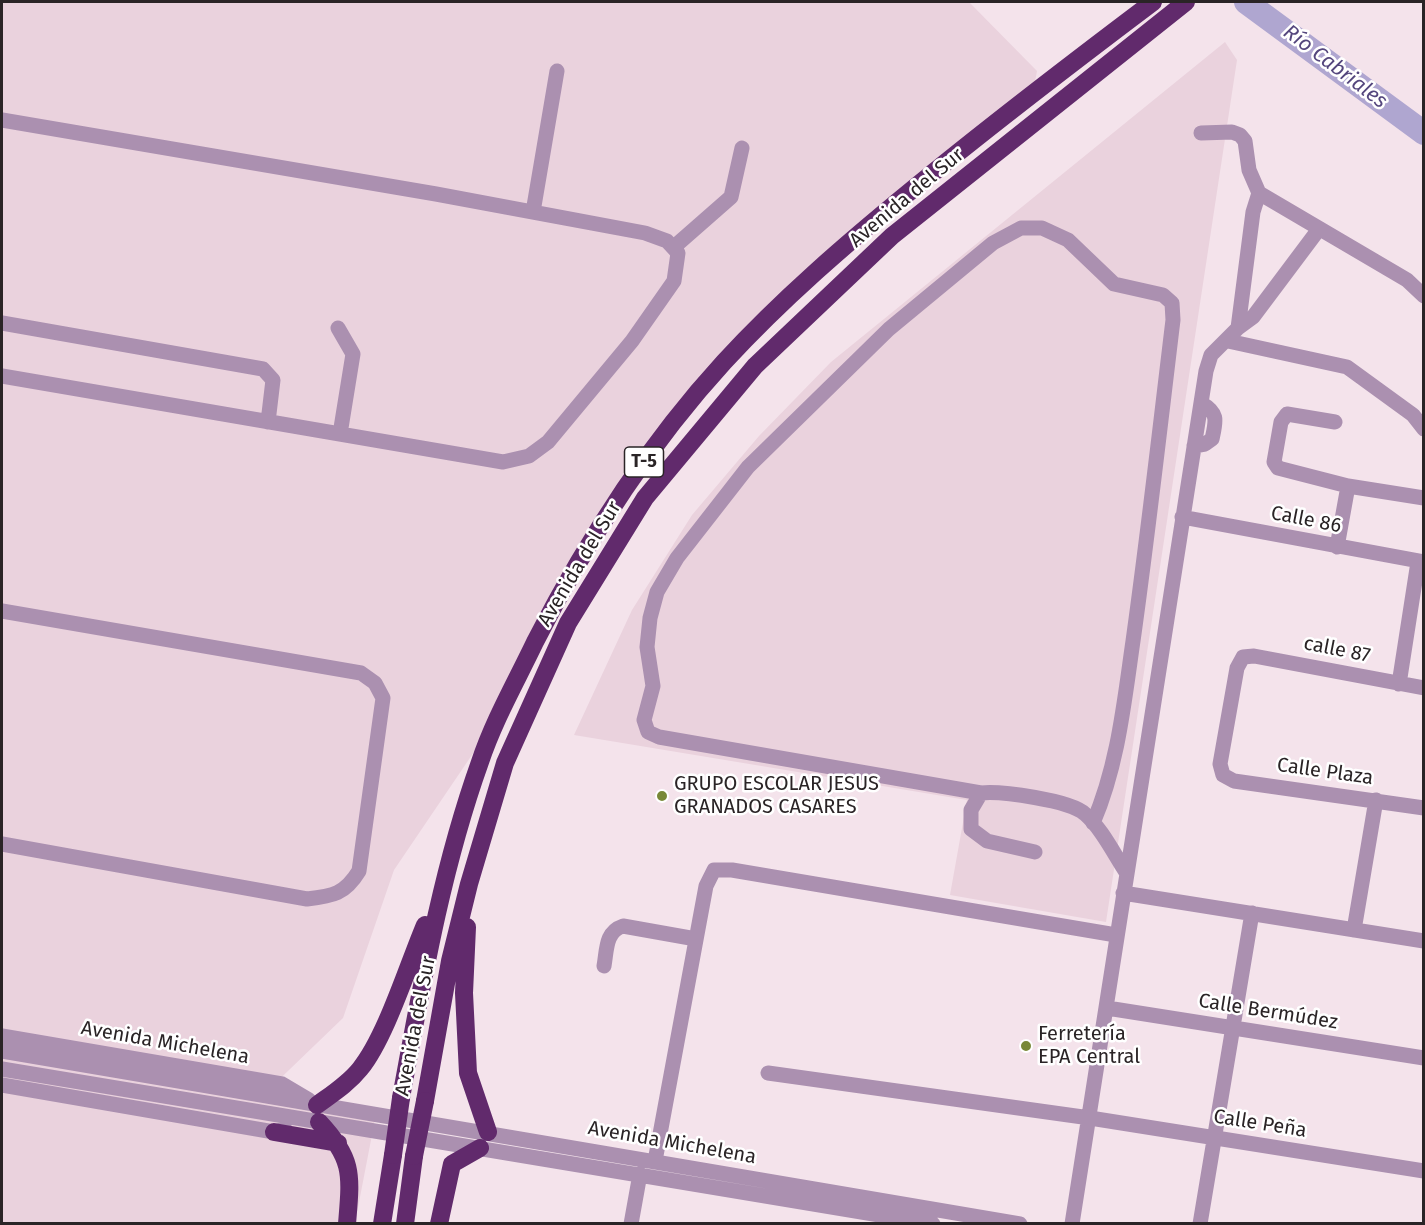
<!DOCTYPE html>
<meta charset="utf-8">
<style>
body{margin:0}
#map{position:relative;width:1425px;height:1225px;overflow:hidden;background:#f4e3eb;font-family:"Fira Sans",sans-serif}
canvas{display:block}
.frame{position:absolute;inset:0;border:3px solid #2a2426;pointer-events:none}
</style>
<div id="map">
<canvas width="1425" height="1225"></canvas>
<div class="frame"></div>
</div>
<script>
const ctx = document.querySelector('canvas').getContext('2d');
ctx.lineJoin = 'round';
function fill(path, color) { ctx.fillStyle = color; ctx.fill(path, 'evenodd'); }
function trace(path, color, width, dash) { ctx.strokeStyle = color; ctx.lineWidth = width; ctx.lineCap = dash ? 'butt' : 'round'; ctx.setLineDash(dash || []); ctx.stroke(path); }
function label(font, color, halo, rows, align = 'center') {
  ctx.font = font + ' "Fira Sans",sans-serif'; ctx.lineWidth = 5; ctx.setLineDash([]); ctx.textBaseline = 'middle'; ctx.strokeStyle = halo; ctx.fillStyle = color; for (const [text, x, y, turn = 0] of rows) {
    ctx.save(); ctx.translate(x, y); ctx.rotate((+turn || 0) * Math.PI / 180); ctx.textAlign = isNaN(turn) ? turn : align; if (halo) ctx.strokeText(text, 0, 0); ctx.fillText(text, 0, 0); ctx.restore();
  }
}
const built = new Path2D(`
 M2,2H969L1037,71L1033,92L724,362L550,613L499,715L394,870L343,1018L262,1096L376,1114L355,1223H2Z
 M1225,42L1237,60L1106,922L950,895L967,800L574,735L632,610L692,515L759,436L831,362Z`);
const river = new Path2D(`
 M1246,2L1424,133`);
const minor = new Path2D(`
 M2,120L436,194L645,233L667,241L678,253L674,281L632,341L548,442L529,456L503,462L2,376
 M1201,133L1232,132L1240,135L1245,141L1249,170L1259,193L1407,280L1424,296
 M533,212L557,71
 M674,247L731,197L742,148
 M2,323L263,369L273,380L268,422
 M338,328L353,354L340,434
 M1238,328L1253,317L1319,229
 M1228,341L1347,367L1413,415L1424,429
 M1335,422L1287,414L1281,422L1274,462L1278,468L1348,486
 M1194,446L1205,444L1212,439C1216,421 1219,413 1201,403
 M1182,517L1424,562
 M1337,547L1348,486L1424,498
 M2,611L361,673L375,683L383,698L359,871C345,894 333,896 307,899L2,844
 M1399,684L1418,562
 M1424,688L1254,656L1243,657L1237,668L1220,764L1223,775L1234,781L1424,808
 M981,793L659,737L648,732L644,720L653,686L647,647L650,618L657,592L677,558L748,467L889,329L993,243L1021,228H1042L1068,240L1114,284L1163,295L1172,303L1173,320C1160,427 1148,534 1133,641C1124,703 1118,765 1093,823
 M1035,852L987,841L971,829V810L981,793C1001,791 1070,800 1085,814C1102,829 1114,854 1126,872
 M1123,893L1424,941
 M1354,930L1376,800
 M604,966C607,950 605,932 623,926L696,939
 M1107,1008L1424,1058
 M2,1036L282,1084L309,1100
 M2,1051L1020,1224
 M2,1069L933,1224
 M768,1073L1090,1118L1424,1171
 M2,1085L274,1132L285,1129
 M655,1161L706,886L714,870H732L1116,935
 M631,1224L640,1174
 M1072,1224L1206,371L1211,355L1238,328L1253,212L1259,193
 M1200,1224L1252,913`);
const highway = new Path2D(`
 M467,927L464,993L468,1073L488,1132
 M401,1098C422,984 441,871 480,762C494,720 516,682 535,642C586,542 648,445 724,362C782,299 847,243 913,189C991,125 1072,63 1153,2
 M425,1101L450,961L469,884L505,763L568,623L645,498L755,366L892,236L1186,2
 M317,1105C332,1094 348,1084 360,1069C386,1037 408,965 425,925
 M319,1122C354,1159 351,1175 347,1224
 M274,1132L338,1143
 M382,1224L393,1155
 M405,1224L414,1156
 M439,1224L452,1164L480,1148`);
const highwayBridge = new Path2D(`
 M393,1155L401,1098
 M414,1156L425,1101`);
const markers = [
 [662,796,6,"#788837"],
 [1026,1046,6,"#788837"]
];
const shields = [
 [644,462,39]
];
const shieldNames = [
 ["T-5",644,462]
];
const streetNames = [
 ["Avenida del Sur",907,198,-40],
 ["Calle 86",1306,520,11],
 ["Avenida del Sur",580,564,-59],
 ["calle 87",1337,650,11],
 ["Calle Plaza",1325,772,8],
 ["Calle Bermúdez",1268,1012,9],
 ["Avenida del Sur",416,1026,-79],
 ["Avenida Michelena",165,1043,10],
 ["Calle Peña",1260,1124,9],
 ["Avenida Michelena",672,1143,10]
];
const poiNames = [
 ["GRUPO ESCOLAR JESUS",674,784],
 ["GRANADOS CASARES",674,807],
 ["Ferretería",1038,1034],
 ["EPA Central",1038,1057]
];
const waterNames = [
 ["Río Cabriales",1335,67,37]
];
fill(built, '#ead2dd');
trace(river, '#afa6d0', 24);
trace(minor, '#ab90b0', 15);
trace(highway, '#612a6c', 18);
trace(highwayBridge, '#612a6c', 18);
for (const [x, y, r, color] of markers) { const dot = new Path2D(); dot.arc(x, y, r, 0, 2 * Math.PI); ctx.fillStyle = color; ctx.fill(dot); trace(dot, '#fff', 2); }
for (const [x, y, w] of shields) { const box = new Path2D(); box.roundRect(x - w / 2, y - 15, w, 30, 4.5); ctx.fillStyle = '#fff'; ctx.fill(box); trace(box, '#2a2426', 1.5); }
label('bold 18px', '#2a2426', null, shieldNames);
label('20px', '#2a2426', '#fff', streetNames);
label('20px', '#2a2426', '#fff', poiNames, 'left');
label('italic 21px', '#54467d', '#fff', waterNames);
</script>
